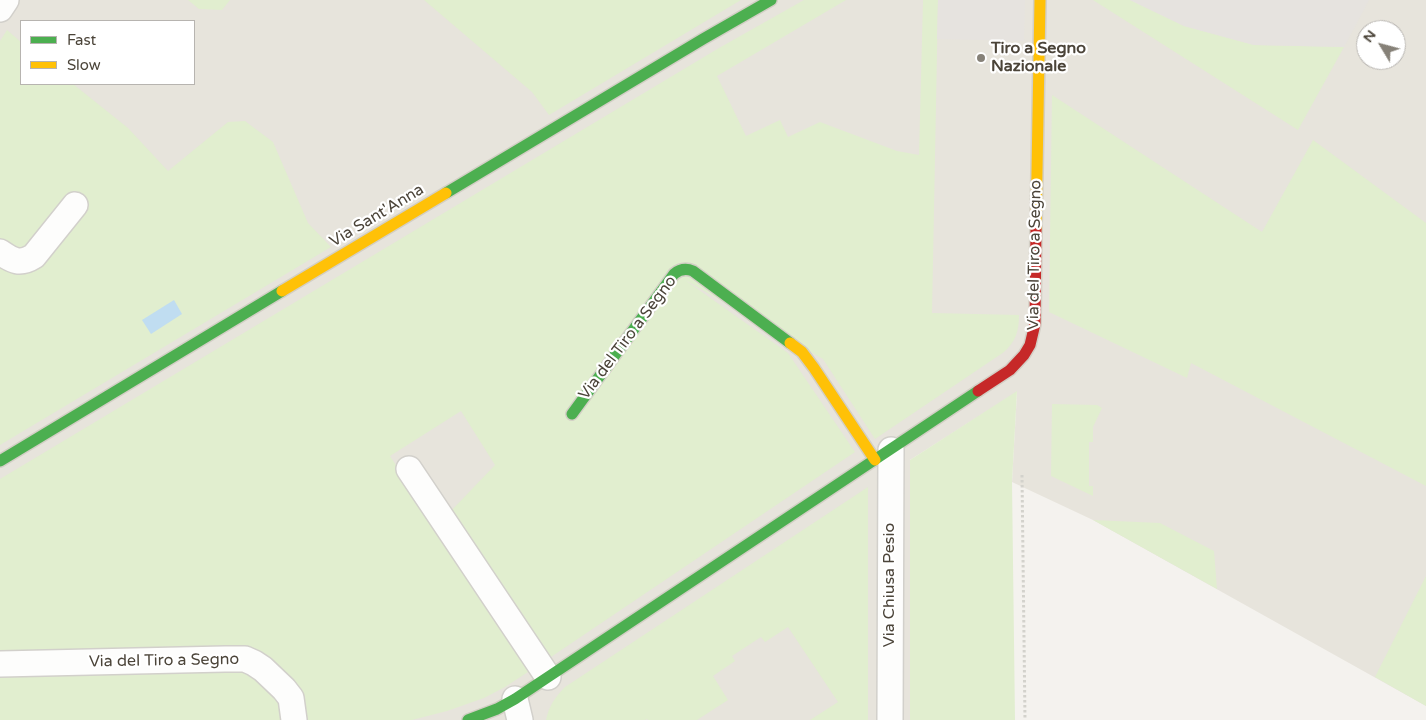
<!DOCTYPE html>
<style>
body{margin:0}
#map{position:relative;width:1426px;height:720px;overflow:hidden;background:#f4f2ee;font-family:"Varela Round",sans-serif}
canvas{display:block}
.legend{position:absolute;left:20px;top:20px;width:175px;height:65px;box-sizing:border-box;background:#fff;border:1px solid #b7b4b0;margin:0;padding:6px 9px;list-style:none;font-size:15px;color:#4b4439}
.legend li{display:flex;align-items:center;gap:10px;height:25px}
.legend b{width:25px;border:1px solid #b7b4b0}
.north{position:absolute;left:1356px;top:20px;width:50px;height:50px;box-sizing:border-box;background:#fff;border:1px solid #b7b4b0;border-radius:50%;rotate:307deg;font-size:14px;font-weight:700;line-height:20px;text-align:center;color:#4b4439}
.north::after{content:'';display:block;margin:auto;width:18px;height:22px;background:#868178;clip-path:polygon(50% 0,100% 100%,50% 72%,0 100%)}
</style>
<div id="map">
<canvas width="1426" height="720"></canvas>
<ul class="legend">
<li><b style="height:6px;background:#4caf50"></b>Fast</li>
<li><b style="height:6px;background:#ffc107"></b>Slow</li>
</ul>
<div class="north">N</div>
</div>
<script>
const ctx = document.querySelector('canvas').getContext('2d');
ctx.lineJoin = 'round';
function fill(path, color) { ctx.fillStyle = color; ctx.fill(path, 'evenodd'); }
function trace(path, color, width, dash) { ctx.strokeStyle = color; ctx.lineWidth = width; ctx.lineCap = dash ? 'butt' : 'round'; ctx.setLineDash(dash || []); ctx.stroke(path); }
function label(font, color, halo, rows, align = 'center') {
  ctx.font = font + ' "Varela Round",sans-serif'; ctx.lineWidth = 4.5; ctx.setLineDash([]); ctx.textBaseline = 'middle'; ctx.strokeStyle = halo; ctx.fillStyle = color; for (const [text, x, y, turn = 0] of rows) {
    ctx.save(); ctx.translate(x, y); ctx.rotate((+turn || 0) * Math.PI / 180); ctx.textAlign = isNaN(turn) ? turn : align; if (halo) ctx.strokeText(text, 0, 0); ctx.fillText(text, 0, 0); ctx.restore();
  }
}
const residential = new Path2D(`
 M0,0H1426V706L1093,520L1012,482L1017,392L910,460V720H0ZM21,21H194V84H21ZM1366,30H1396V60H1366Z`);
const green = new Path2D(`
 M188,0H230L222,10L199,9Z
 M424,0H741L549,115L532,92Z
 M804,0H846L717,76L746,136L780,120L788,137L820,122L897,151L919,155L923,0H938L932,313L1019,315C1019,331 1016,341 1004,352L875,439L823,359L685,280L788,353L855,452L548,659L450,512L495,465L461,411L390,456L531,670L505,687L484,698L447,711L412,720H301L267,664L0,656V479L719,48Z
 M1093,0H1130L1184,26L1254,45L1344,47L1298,130Z
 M7,30L21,42V84H73L128,128L168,171L228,122L245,121L273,142L308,223L331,247L0,445V261L22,252L0,243V41Z
 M1052,95L1262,232L1313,140L1426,223V486L1191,363L1187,378L1049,312Z
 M1017,391L1012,482L1015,720H910V460Z
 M1052,404L1097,405L1102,408L1093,427V442H1089V486H1093V496L1051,476Z
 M868,487V720H810L838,702L788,627L765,642L761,637L732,656L735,661L713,676L728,700L697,720H648L647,719L645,720H546C549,706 555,697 565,687Z
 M1093,520L1160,523L1214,551L1217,589Z
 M1426,576V706L1375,677Z
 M239,666L278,693L287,720H0V672Z`);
const parking = new Path2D(`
 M938,0H1025L1024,41L937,39Z
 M1130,0H1369L1344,47L1254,45L1184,26Z`);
const water = new Path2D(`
 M174,300L182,314L151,334L142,320Z`);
const path = new Path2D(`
 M1022,475L1025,720`);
const street = new Path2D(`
 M0,9L6,0
 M0,252C13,261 20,265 34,256L75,205
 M409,469L548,677
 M0,664L225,659H245L254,663L263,669L284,689L291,698L294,720
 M515,699L520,720
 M890,720L891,450`);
const fast = new Path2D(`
 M446,193L703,39L771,0
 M572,414L674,274C680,269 686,268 693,271L790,343
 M0,461L282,291
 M468,720L497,709L515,699L978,391`);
const slow = new Path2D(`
 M1036,229L1040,0
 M282,291L446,193
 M790,343L802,352L814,368L875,460`);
const jam = new Path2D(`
 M978,391L1010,370L1024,355L1030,345L1035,324L1036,229`);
const markers = [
 [981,58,5,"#868178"]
];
const poiNames = [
 ["Tiro a Segno",991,49],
 ["Nazionale",991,67]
];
const streetNames = [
 ["Via Sant'Anna",377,216,-31],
 ["Via del Tiro a Segno",1035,255,-89],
 ["Via del Tiro a Segno",628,338,-53],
 ["Via Chiusa Pesio",890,585,-90],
 ["Via del Tiro a Segno",164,661,-1]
];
fill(residential, '#e7e4dc');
fill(green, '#e1eecf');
fill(parking, '#e6e3df');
fill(water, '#c0ddf1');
trace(street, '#d2d0cb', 28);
trace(fast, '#d3cfc5', 14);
trace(slow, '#d3cfc5', 14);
trace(jam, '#d3cfc5', 14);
trace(path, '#d3d2cc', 3, [2.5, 2.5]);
trace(street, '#fdfdfc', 25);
trace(fast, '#4caf50', 11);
trace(slow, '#ffc107', 11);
trace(jam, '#c62828', 11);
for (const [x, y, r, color] of markers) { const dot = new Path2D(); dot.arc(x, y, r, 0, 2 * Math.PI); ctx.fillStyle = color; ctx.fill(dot); trace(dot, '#fff', 2); }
label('bold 16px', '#4b4439', '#fff', poiNames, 'left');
label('16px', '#4b4439', '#fff', streetNames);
</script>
